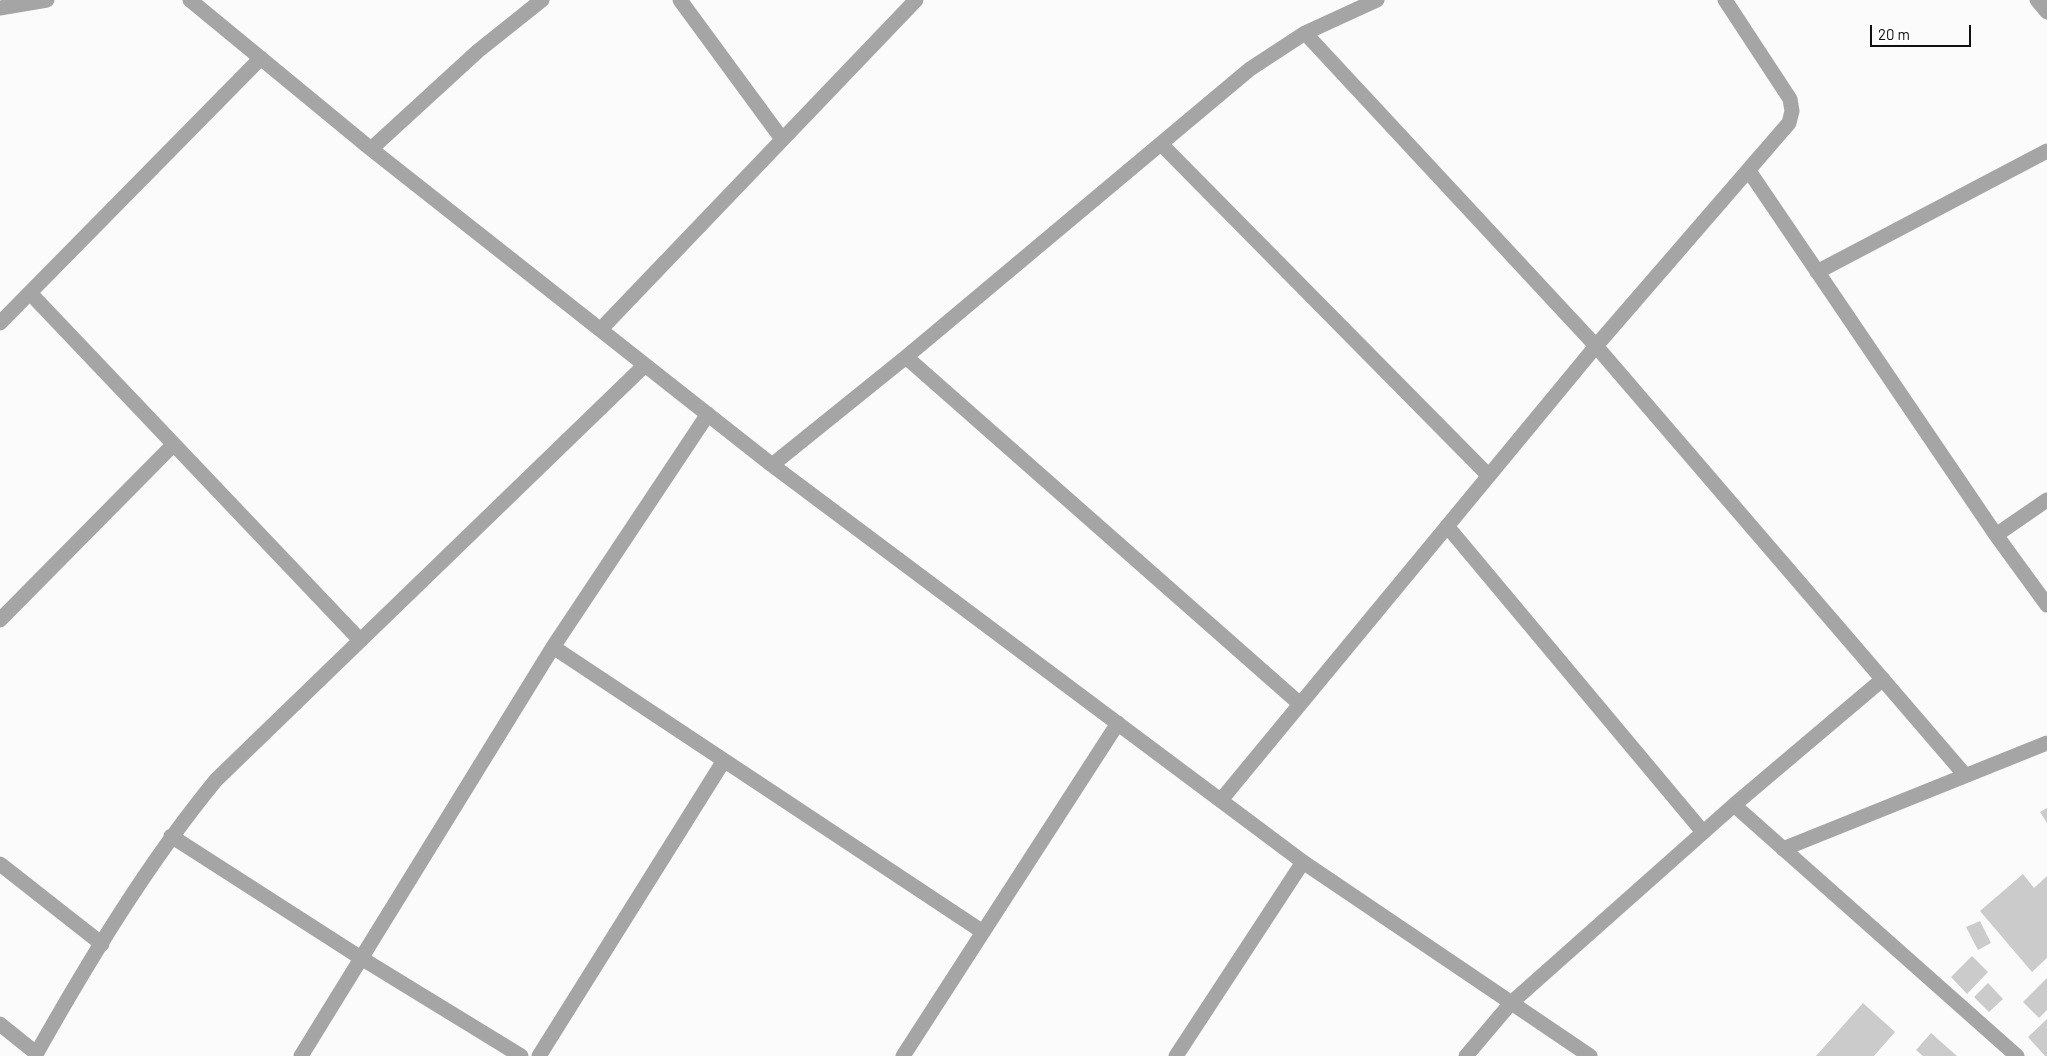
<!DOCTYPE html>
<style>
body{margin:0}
#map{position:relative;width:2047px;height:1056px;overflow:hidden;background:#fbfbfc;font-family:Barlow,sans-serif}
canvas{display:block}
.scale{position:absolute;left:1870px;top:25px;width:101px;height:22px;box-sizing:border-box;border:2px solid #101010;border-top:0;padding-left:6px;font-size:15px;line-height:18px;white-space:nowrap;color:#101010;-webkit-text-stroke:4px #fff;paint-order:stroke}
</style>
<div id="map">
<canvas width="2047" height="1056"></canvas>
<div class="scale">20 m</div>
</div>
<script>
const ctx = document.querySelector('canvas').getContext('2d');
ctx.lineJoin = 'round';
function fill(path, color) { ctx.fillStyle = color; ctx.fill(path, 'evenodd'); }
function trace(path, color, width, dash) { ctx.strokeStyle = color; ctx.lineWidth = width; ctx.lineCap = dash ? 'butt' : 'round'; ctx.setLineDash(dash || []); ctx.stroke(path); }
const building = new Path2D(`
 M2047,808V823L2040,812Z
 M2023,874L2034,888L2047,876V958L2032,972L1980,911Z
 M1980,921L1991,943L1978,950L1966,927Z
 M1972,956L1988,972L1967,994L1951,977Z
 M2047,978V1010L2039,1018L2023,1002Z
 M1988,983L2003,999L1989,1012L1974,997Z
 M1863,1003L1895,1032L1874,1056H1816Z
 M2047,1019V1056H2045L2028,1037Z
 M1931,1033L1957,1056H1923L1916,1050Z`);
const street = new Path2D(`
 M190,0L371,149L772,465L1303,862L1590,1056
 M680,0L782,139
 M2037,0L2047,12
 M0,8L47,0
 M1305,33L1596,346L1965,775
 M1162,145L1489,476
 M371,149L478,51L542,0
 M1749,171L1996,535L2047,605
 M1817,272L2047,151
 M30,293L359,639
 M0,323L261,58
 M601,329L916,0
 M906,357L1300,704
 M772,465L906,357L1250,69L1305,33L1377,0
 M1447,526L1703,832
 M1996,535L2047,500
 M0,620L173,445
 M553,647L983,932
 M1221,800L1596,346L1789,123L1792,111L1790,99L1725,0
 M1734,805L2017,1056
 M171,836L361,958L521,1056
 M1783,849L2047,743
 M0,864L102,944
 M0,1024L36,1053
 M35,1056C88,962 147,864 216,780L645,365
 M301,1056L553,647L708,414
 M539,1056L723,762
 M903,1056L1118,723
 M1176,1056L1303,862
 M1466,1056L1511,1003L1734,805L1883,679`);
fill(building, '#cccbcc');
trace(street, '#a6a5a5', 15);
</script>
